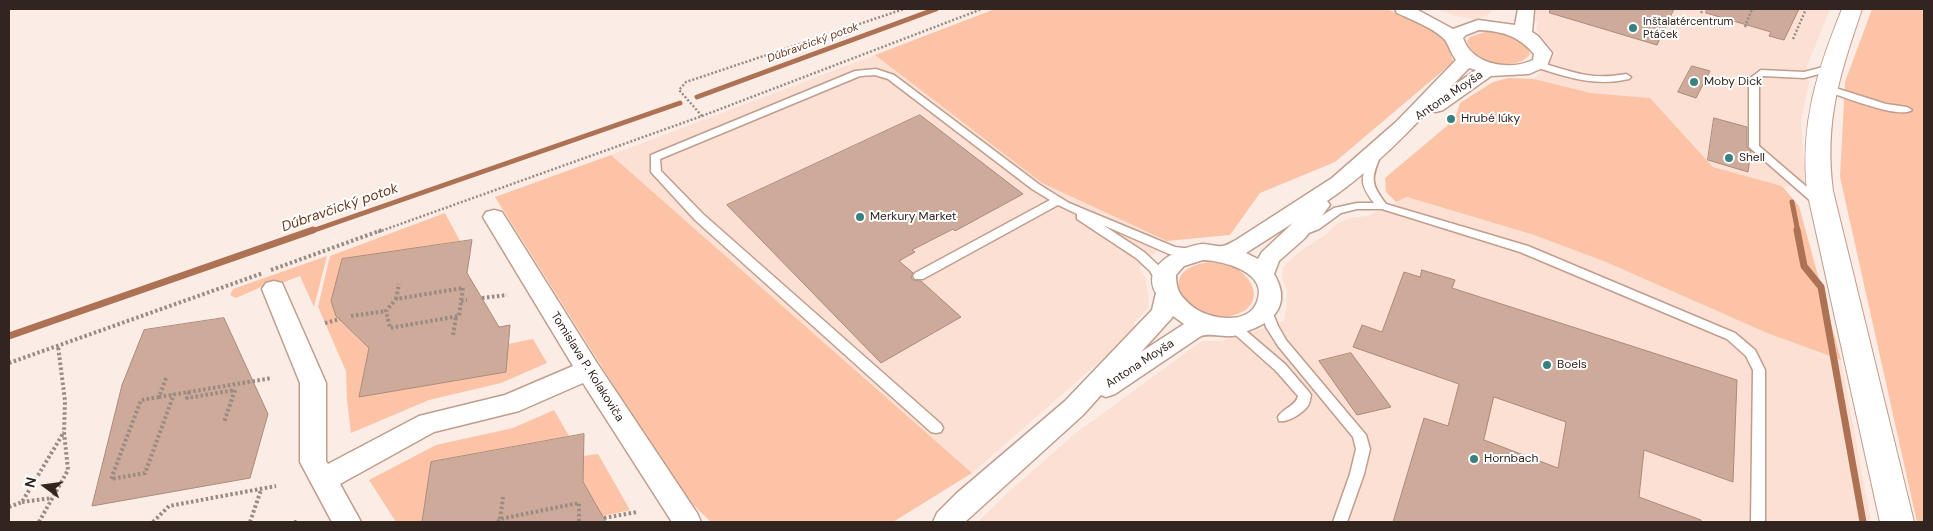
<!DOCTYPE html>
<meta charset="utf-8">
<style>
body{margin:0}
#map{position:relative;width:1933px;height:531px;overflow:hidden;background:#fbece5;font-family:"DM Sans",sans-serif}
canvas{display:block}
.frame{position:absolute;inset:0;border:10px solid #32241e;pointer-events:none}
.north{position:absolute;left:20px;top:461px;width:50px;height:50px;-webkit-text-stroke:4px #fff;paint-order:stroke;rotate:284deg;font-size:14px;font-weight:700;line-height:20px;text-align:center;color:#32241e}
.north::after{content:'';display:block;margin:auto;width:18px;height:22px;background:#32241e;clip-path:polygon(50% 0,100% 100%,50% 72%,0 100%)}
</style>
<div id="map">
<canvas width="1933" height="531"></canvas>
<div class="frame"></div>
<div class="north">N</div>
</div>
<script>
const ctx = document.querySelector('canvas').getContext('2d');
ctx.lineJoin = 'round';
function fill(path, color) { ctx.fillStyle = color; ctx.fill(path, 'evenodd'); }
function trace(path, color, width, dash) { ctx.strokeStyle = color; ctx.lineWidth = width; ctx.lineCap = dash ? 'butt' : 'round'; ctx.setLineDash(dash || []); ctx.stroke(path); }
function label(font, color, halo, rows, align = 'center') {
  ctx.font = font + ' "DM Sans",sans-serif'; ctx.lineWidth = 4; ctx.setLineDash([]); ctx.textBaseline = 'middle'; ctx.strokeStyle = halo; ctx.fillStyle = color; for (const [text, x, y, turn = 0] of rows) {
    ctx.save(); ctx.translate(x, y); ctx.rotate((+turn || 0) * Math.PI / 180); ctx.textAlign = isNaN(turn) ? turn : align; if (halo) ctx.strokeText(text, 0, 0); ctx.fillText(text, 0, 0); ctx.restore();
  }
}
const built = new Path2D(`
 M1438,9H1494L1486,16L1476,19L1455,16Z
 M1536,9H1830L1805,71L1809,82L1801,120L1806,187L1782,186L1713,167L1650,98L1591,93L1534,79L1556,54L1536,30L1538,22L1532,20Z
 M875,55L1042,183L1167,241L1139,268L1145,277L1149,299L1148,308L1133,324L1138,328L972,473L611,155Z
 M1407,197L1534,235L1606,262L1767,333L1841,360L1871,522H978L1004,496L1076,433L1195,346L1202,341H1223L1284,321L1287,300V290L1282,279L1283,267L1299,252L1325,235L1338,223L1350,218L1368,216Z`);
const green = new Path2D(`
 M995,9H1387L1446,37L1453,62L1335,162L1260,193L1230,235L1167,241L1042,183L875,55Z
 M1872,9H1924V522H1917L1840,177L1845,82Z
 M1485,32C1503,32 1524,36 1530,54C1517,73 1472,63 1467,41L1470,37Z
 M1508,78L1534,79L1591,93L1650,98L1713,167L1782,186L1799,206L1841,360L1767,333L1606,262L1534,235L1407,197L1396,202L1386,192L1385,178L1455,119L1460,103L1493,82Z
 M611,155L972,473L893,522H711L682,494L495,197Z
 M445,213L460,241L342,260L331,301L336,316L369,348L359,397L505,372L508,344L533,339L547,363L501,383L429,400L351,433L347,400L346,371L318,307L330,256Z
 M327,256L314,307L300,276L263,290L261,287L236,298L230,295L233,289Z
 M1209,262C1218,263 1227,264 1235,268C1252,277 1264,300 1242,312C1201,334 1142,272 1209,262Z
 M554,410L569,436L431,462L422,522H396L369,480L436,445L513,428Z
 M598,454L630,510L603,516L606,522H588L583,482V456Z`);
const streamFar1 = new Path2D(`
 M697,97L936,9
 M1792,202L1798,232
 M309,232L680,103`);
const stream = new Path2D(`
 M1797,230L1804,266L1821,287L1863,522
 M9,336L313,230`);
const building = new Path2D(`
 M1550,9H1674L1657,45L1550,13Z
 M1707,9H1799L1784,40L1769,36L1771,32L1706,13Z
 M1692,66L1710,71L1696,98L1678,92Z
 M920,115L1023,194L955,231L953,229L912,250L915,252L899,261L913,273L911,277L913,280L921,281L961,317L881,363L727,205Z
 M1714,118L1747,127V147L1751,151L1748,172L1708,160Z
 M472,240L467,273L499,327L510,325L506,372L359,397L369,348L336,316L331,301L342,259Z
 M1422,270L1455,280L1452,288L1737,380L1733,482L1644,450L1639,497L1701,520V522H1393L1424,418L1448,426L1459,384L1353,347L1362,325L1382,332L1404,272L1420,277ZM1494,397L1566,422L1558,468L1484,440Z
 M224,318L268,414L250,478L92,506L122,385L144,330Z
 M1351,353L1391,407L1357,415L1319,361Z
 M584,434L583,482L606,522H422L431,462Z`);
const pathFar1 = new Path2D(`
 M1701,13L1703,9
 M1745,27L1752,9
 M1793,39L1806,9
 M702,116L679,90L686,82L904,9
 M378,232L702,116L982,9`);
const path = new Path2D(`
 M271,270L382,230
 M463,288L459,316L390,328L386,311L396,299Z
 M482,298L507,295
 M396,299L399,284
 M461,301L467,300
 M351,316L386,311
 M325,323L340,319
 M453,335L456,317
 M9,363L263,273
 M166,378L159,397L272,378
 M189,392L187,398L235,390L224,422
 M159,397L141,400L111,479L145,473L174,394
 M22,502L52,498
 M9,507L22,502L64,432
 M604,518L637,512
 M500,519L503,497
 M39,522L68,470L64,432L65,401L58,346
 M153,522L169,506L276,486
 M250,522L261,490
 M294,522H297
 M498,522L500,519L579,503V522`);
const lane = new Path2D(`
 M1538,62C1572,71 1589,81 1626,74L1631,77L1629,79C1595,87 1567,77 1535,67V63Z
 M1831,65L1834,66V70L1804,78L1763,76L1759,80V146L1822,200L1823,202L1822,204H1814L1749,147V79L1761,70L1804,72Z
 M876,69L894,75L1040,185L1069,203L1175,247L1192,249L1198,253L1192,257L1169,254L1103,225L1144,252L1158,265L1168,282L1166,285H1158L1150,271L1136,258L1077,219V214L1058,205L923,279H915L913,276L915,273L1050,200L1032,189L888,79L875,75L860,76L660,159L661,171L703,214L941,424L943,428L941,432L936,433L931,432L695,220L651,172V155L855,71Z
 M1826,85L1886,104L1907,107L1912,110C1900,120 1839,95 1823,90L1821,88Z
 M1376,152L1381,155C1371,178 1370,183 1386,204L1528,246L1735,333L1755,350L1765,370V522H1751L1753,370L1746,356L1727,339L1520,252L1382,209H1357L1341,213L1319,229L1301,236L1297,235L1296,232L1334,208L1357,203H1374C1361,186 1360,180 1368,161C1371,156 1371,154 1376,152Z
 M1266,305L1270,306L1278,326L1286,340L1366,435L1370,449L1364,474L1347,522H1333L1350,474L1356,449L1353,437L1278,346L1266,327L1260,309L1262,306Z
 M1234,323L1238,324L1285,364L1309,392L1311,395C1310,399 1310,404 1307,407C1302,413 1288,423 1279,421L1278,417C1283,408 1296,406 1298,396L1276,371L1230,330L1228,327L1230,324Z`);
const street = new Path2D(`
 M1395,9H1416L1453,29L1478,20L1515,25L1518,9H1534L1532,32L1538,36L1552,53L1547,66L1529,74L1491,76L1443,110L1436,112L1429,110C1398,143 1364,176 1327,201L1330,205L1305,238L1279,261L1274,274C1290,301 1278,320 1250,330C1245,332 1238,336 1232,336C1221,337 1212,333 1201,336L1115,394L1106,397L1101,395L1083,415L965,522H933L937,513L957,493L1065,401L1152,310L1156,293C1140,265 1180,247 1202,244C1208,244 1216,247 1222,246C1226,246 1232,242 1236,240L1332,178L1396,122L1456,60C1451,54 1449,45 1445,40C1436,29 1410,19 1397,13ZM1479,30C1502,31 1519,36 1534,54L1533,60C1509,71 1472,65 1463,38L1466,35ZM1469,68L1476,70L1450,88ZM1293,223L1262,252L1258,259L1246,253ZM1203,260C1224,261 1269,272 1257,302C1248,326 1208,319 1193,307C1181,297 1176,291 1176,275L1184,266ZM1173,316L1184,324L1141,352L1171,319Z
 M494,210L502,212L597,363L697,513L701,522H672L583,383L519,411L434,432L340,484L361,522H332L300,462V383L262,289L266,283L274,281L282,283L326,383V461L328,464L419,416L505,395L573,366L483,217L486,212Z`);
const secondary = new Path2D(`
 M1842,9H1862C1840,74 1824,120 1833,191L1914,522H1880L1807,191C1800,123 1817,71 1842,9Z`);
const markers = [
 [1633,28,5,"#398180"],
 [1694,82,5,"#398180"],
 [1451,119,5,"#398180"],
 [1729,158,5,"#398180"],
 [860,217,5,"#398180"],
 [1547,365,5,"#398180"],
 [1474,459,5,"#398180"]
];
const farPoinames = [
 ["Inštalatércentrum",1643,22],
 ["Ptáček",1643,35]
];
const farWaternames = [
 ["Dúbravčický potok",813,43,-20]
];
const poiNames = [
 ["Moby Dick",1704,82],
 ["Hrubé lúky",1461,119],
 ["Shell",1739,158],
 ["Merkury Market",870,217],
 ["Boels",1557,365],
 ["Hornbach",1484,459]
];
const streetNames = [
 ["Antona Moyša",1449,96,-34],
 ["Antona Moyša",1140,364,-33],
 ["Tomislava P. Kolakoviča",587,367,58]
];
const waterNames = [
 ["Dúbravčický potok",340,208,-19]
];
fill(built, '#fbe0d3');
fill(green, '#fcc3a6');
trace(streamFar1, '#ad7253', 5);
trace(stream, '#ad7253', 7);
fill(building, '#cdaa99');
trace(building, '#ac8b7a', 1);
trace(lane, '#c09d8c', 3);
trace(street, '#c09d8c', 3);
trace(secondary, '#c09d8c', 2);
trace(pathFar1, '#998b84', 2.5, [2, 2]);
trace(path, '#998b84', 4, [2.5, 2.5]);
fill(lane, '#fff');
fill(street, '#fff');
fill(secondary, '#fff');
for (const [x, y, r, color] of markers) { const dot = new Path2D(); dot.arc(x, y, r, 0, 2 * Math.PI); ctx.fillStyle = color; ctx.fill(dot); trace(dot, '#fff', 2); }
label('11px', '#32241e', '#fff', farPoinames, 'left');
label('italic 11px', '#6a371a', '#fff', farWaternames);
label('12px', '#32241e', '#fff', poiNames, 'left');
label('12px', '#32241e', '#fff', streetNames);
label('italic 14px', '#6a371a', '#fff', waterNames);
</script>
